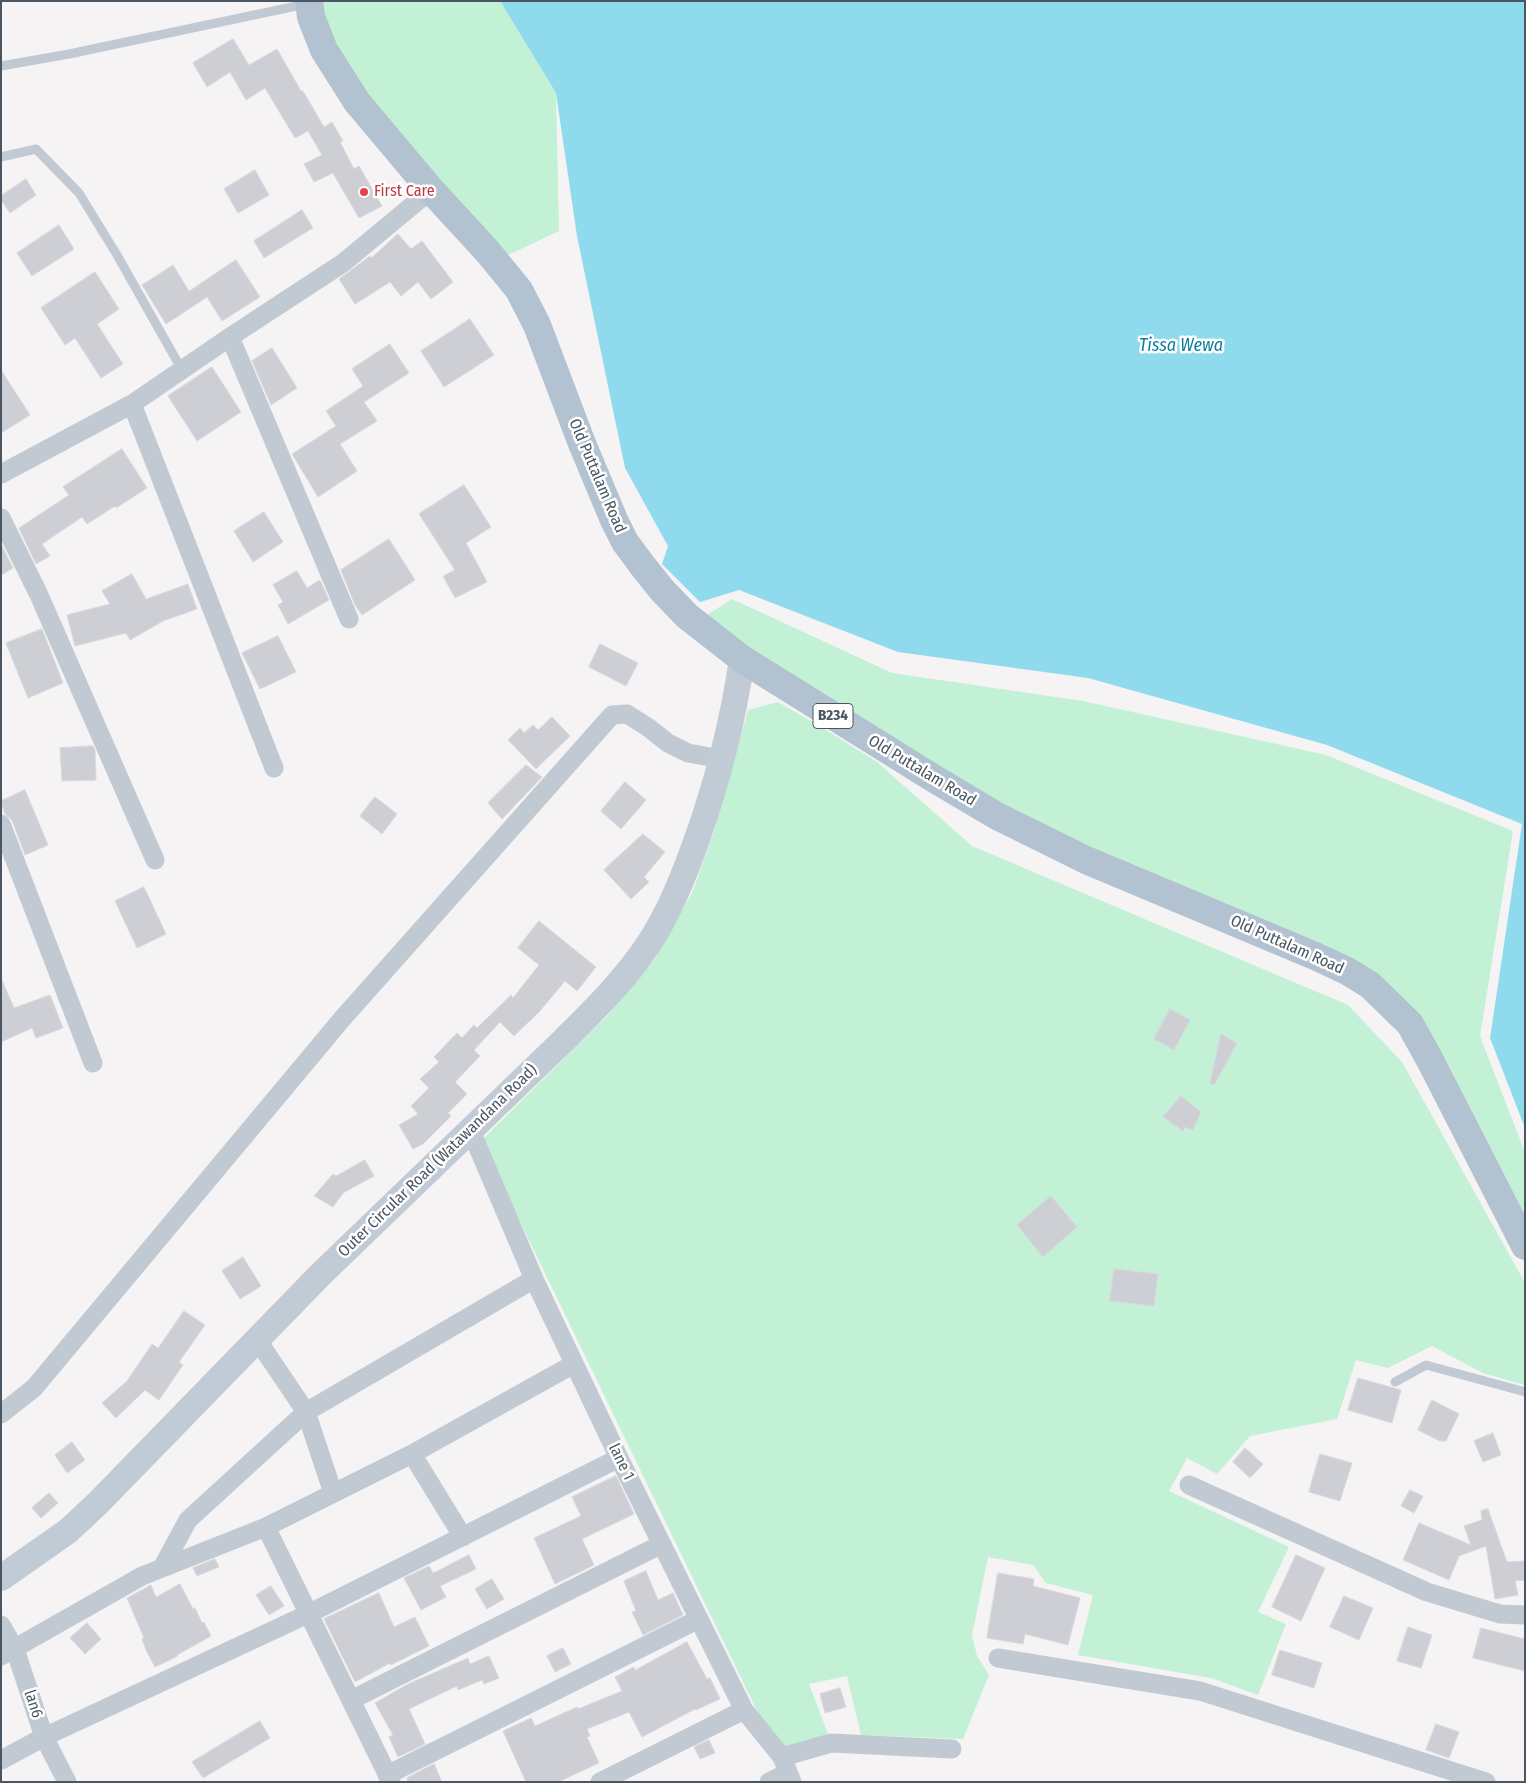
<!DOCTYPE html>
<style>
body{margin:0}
#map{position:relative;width:1526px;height:1783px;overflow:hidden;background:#f5f3f3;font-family:"Fira Sans Condensed",sans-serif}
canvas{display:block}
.frame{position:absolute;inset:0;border:2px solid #4a5661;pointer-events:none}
</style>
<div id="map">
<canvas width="1526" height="1783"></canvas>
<div class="frame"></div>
</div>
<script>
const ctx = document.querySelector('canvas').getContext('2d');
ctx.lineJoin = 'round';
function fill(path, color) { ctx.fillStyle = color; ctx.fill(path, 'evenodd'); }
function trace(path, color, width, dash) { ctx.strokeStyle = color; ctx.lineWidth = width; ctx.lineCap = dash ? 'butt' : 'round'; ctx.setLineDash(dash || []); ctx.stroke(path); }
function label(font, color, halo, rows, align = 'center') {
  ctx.font = font + ' "Fira Sans Condensed",sans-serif'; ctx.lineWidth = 5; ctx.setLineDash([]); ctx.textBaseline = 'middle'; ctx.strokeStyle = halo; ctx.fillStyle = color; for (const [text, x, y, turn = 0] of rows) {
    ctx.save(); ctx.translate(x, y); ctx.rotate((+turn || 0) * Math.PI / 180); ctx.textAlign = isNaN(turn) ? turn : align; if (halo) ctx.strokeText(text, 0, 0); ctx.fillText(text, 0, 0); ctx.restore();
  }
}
const green = new Path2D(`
 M316,1H500L556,93L559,231L502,258L331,49Z
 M732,599L892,673L1083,701L1326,755L1513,831L1480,1036L1525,1153V1223L1449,1066L1417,1014L1069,844L927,761L752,650L707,615Z
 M778,702L818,725L877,762L972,846L1348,1005L1402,1062L1525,1283V1385L1483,1373L1432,1346L1388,1368L1356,1360L1337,1419L1250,1436L1217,1474L1187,1458L1169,1491L1289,1547L1258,1612L1286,1624L1258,1695L1211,1678L1078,1655L1093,1595L1046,1583L1033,1565L988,1557L972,1635L977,1656L989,1675L963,1739L861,1735L847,1676L809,1684L828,1734L776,1750L481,1141L607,1016L655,959L693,891L713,834L748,710Z`);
const water = new Path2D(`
 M500,1H1525V1128L1490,1038L1522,824L1327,745L1088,678L898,652L739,590L700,602L662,564L668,546L625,468L577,236L556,93Z`);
const building = new Path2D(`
 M233,39L249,65L277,49L301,91H303L324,127L332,122L343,141L340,142L354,169L359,166L382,206L359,218L333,173L314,182L304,164L322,155L308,131L295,138L265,88L246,100L230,72L207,87L193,63Z
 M255,170L269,195L238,213L224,189Z
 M26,179L36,195L10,213L1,200V196Z
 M302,210L313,228L264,258L254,241Z
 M59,225L74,249L32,276L17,253Z
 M398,234L411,249L422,241L453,282L431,299L418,282L401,296L390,282L355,304L339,279L366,259L370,256L371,258Z
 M236,260L260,297L222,321L207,297L166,324L142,285L173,265L189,291Z
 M95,272L119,309L97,324L123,364L101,378L75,338L65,345L41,308Z
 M470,319L494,355L444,387L421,351Z
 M390,344L409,373L364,402L377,421L340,444L357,471L318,497L292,454L336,426L326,411L363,386L352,369Z
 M272,348L297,388L271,405L252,361Z
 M212,367L241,412L197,441L168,396Z
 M1,370L30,415L1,433Z
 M122,449L147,488L116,508L115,506L87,524L82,517L42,544L50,556L36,564L19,528L69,495L63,487Z
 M464,485L491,527L466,543L487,582L455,598L443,576L455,570L419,514Z
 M264,512L283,542L253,562L234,531Z
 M389,539L415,580L362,615L355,605L341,570Z
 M1,544L13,568L1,575Z
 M297,571L307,588L320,580L329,600L288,624L278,605L283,602L273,585Z
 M132,574L146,599L188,584L197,609L163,621L130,640L126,633L75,646L67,615L110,604L102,591Z
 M42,629L63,683L28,698L6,643Z
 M278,636L296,672L260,689L242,653Z
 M600,644L638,663L626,686L589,667Z
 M552,717L570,736L536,769L508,740L520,728L524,733L533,725L538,730Z
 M93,746L95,750L96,780L62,781L60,748Z
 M526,765L542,777L502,819L488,803Z
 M625,782L646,800L621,829L601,811Z
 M25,790L48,845L25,855L12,820L5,814L1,801Z
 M375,797L397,814L382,834L360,816Z
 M643,834L665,852L644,877L649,882L631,899L604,870Z
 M144,887L166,934L137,948L115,901Z
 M539,921L596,967L577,991L565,981L539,1012L514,1036L500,1022L474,1050L480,1056L455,1082L467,1094L448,1113L451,1116L423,1144L413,1149L399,1125L418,1114L411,1106L429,1088L420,1079L439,1062L434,1057L457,1033L462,1038L474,1025L477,1028L511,995L513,998L539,965L518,948Z
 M1,978L14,1008L50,995L63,1028L36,1038L32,1028L1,1042Z
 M1170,1009L1190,1020L1174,1050L1154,1039Z
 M1221,1034L1237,1043L1214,1085L1210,1084Z
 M1181,1096L1201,1112L1193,1130L1185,1127L1183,1131L1163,1117Z
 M365,1160L374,1176L343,1193L333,1207L314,1196L333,1174L336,1176Z
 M1051,1196L1077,1227L1043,1257L1017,1225Z
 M243,1257L261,1286L240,1299L222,1271Z
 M1114,1269L1158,1274L1154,1306L1110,1301Z
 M184,1311L205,1325L179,1362L183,1365L159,1400L145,1390L116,1418L102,1403L127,1381L152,1344L158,1348Z
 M1358,1378L1401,1390L1392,1423L1348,1410Z
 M1432,1400L1459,1414L1446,1441H1440L1418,1430Z
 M1493,1433L1501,1455L1483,1462L1474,1441Z
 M72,1442L85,1460L67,1473L55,1455Z
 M1245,1448L1263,1464L1250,1478L1233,1462Z
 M1320,1454L1352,1463L1340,1501L1309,1492Z
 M616,1476L634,1514L582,1539L594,1565L555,1584L534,1538L581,1516L572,1497Z
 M1410,1490L1423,1496L1414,1513L1401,1506Z
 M49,1493L58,1503L41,1518L32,1508Z
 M1488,1509L1507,1562L1525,1561V1580L1515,1581L1518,1595L1495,1599L1486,1546L1459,1556L1449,1580L1403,1560L1419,1523L1471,1545L1464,1526L1482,1520L1481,1511Z
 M469,1555L476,1569L440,1586L446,1597L421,1610L404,1578L429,1566L433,1573Z
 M1296,1555L1325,1568L1301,1621L1272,1607Z
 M215,1559L219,1567L197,1576L193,1568Z
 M646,1571L658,1600L673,1593L683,1615L643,1635L632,1612L636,1611L624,1581Z
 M998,1573L1034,1579L1033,1586L1080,1598L1068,1645L1025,1634L1023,1644L987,1638Z
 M492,1579L504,1599L487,1609L475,1589Z
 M180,1584L193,1609L195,1608L202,1623L204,1622L211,1636L177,1655L178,1656L155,1667L147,1652L142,1639L144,1638L127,1598L151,1585L156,1597Z
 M271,1586L284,1606L269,1615L256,1595Z
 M379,1593L394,1627L415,1617L429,1646L391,1665L390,1663L355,1682L324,1619Z
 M1344,1596L1373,1608L1359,1640L1330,1627Z
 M87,1623L101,1639L85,1654L70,1638Z
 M1408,1627L1432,1635L1421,1668L1397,1661Z
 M1481,1628L1525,1639V1671L1473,1658Z
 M687,1642L707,1679L710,1678L720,1699L696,1710L695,1709L642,1737L629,1712L587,1729L590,1736L587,1737L599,1763L558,1782H526L503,1731L531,1718L535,1726L577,1707L578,1709L622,1691L615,1677L634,1667L635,1670Z
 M563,1648L571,1664L555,1672L547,1656Z
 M1280,1650L1322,1663L1314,1688L1272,1675Z
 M489,1656L499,1678L484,1684L482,1680L458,1690L457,1686L409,1709L425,1744L398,1757L389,1737L393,1735L375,1703L408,1684L468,1658L470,1664Z
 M840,1688L846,1707L825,1713L820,1694Z
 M260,1721L270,1738L203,1778L192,1762Z
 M1436,1724L1459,1732L1449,1758L1426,1750Z
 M709,1740L715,1753L700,1759L694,1747Z
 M434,1764L442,1782H408L407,1778Z`);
const service = new Path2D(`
 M1,66L69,54L306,4
 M1,157L36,149L79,193L117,255L182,370
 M1395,1382L1426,1365L1525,1392`);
const minor = new Path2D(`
 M230,337L349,619
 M132,404L274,768
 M1,474L132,404L230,337L343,263L431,190
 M1,518L39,595L155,860
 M1,824L93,1063
 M471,1131L534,1279L619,1458L744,1710L782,1757L792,1782
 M256,1338L306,1412L333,1493
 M1,1414L34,1388L342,1019L612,715L627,714L649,728L668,743L688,753L721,759
 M412,1454L463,1537
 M1189,1485L1427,1592L1500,1614L1525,1615
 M266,1527L391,1782
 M162,1568L188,1520L306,1412L534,1279
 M1,1625L15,1649L44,1737L67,1782
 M1,1656L142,1576L266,1527L412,1454L574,1364
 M998,1658L1200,1691L1486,1782
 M351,1700L662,1544
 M782,1757L831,1743L952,1749
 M1,1760L44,1737L308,1614L619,1458
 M387,1775L699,1619
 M600,1782L744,1710
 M769,1782L787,1773`);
const secondary = new Path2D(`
 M1,1578L68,1531L98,1503L321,1274L563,1041C593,1011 624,981 648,945C669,913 683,878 696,842C717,783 733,721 742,659`);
const primary = new Path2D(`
 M309,1L311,17L324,50L357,102L431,190L488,252L519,290L537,325L581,441L614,520L625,542L642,565L662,590L687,616L742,659L933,778L997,816L1086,860L1315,956L1347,971L1370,985L1410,1024L1431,1062L1525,1246`);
const markers = [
 [364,192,5,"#e0444e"]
];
const shields = [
 [833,716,40]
];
const shieldNames = [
 ["B234",833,716]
];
const healthNames = [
 ["First Care",374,192]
];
const streetNames = [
 ["Old Puttalam Road",597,476,67],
 ["Old Puttalam Road",922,771,31],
 ["Old Puttalam Road",1287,945,24],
 ["Outer Circular Road (Watawandana Road)",438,1161,-44],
 ["lane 1",621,1462,64],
 ["lan6",33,1704,72]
];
const waterNames = [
 ["Tissa Wewa",1181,346]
];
fill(green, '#c3f1d5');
fill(water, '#90daee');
fill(building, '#cdcfd5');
trace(building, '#d7d9de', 1);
trace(service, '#c1cad2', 9);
trace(minor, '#c1cad2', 19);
trace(secondary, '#c1cbd6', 26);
trace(primary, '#b3c2d1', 28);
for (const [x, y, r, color] of markers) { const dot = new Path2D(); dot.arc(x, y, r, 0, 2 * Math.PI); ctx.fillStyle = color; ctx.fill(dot); trace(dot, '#fff', 2); }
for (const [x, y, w] of shields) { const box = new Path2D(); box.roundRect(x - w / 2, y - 12.5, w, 25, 4); ctx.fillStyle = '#fff'; ctx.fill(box); trace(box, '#4a5661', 1); }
label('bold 15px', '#4a5661', null, shieldNames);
label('16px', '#be3a42', '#fff', healthNames, 'left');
label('16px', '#4a5661', '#fff', streetNames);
label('italic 18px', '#0c7c9b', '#fff', waterNames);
</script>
